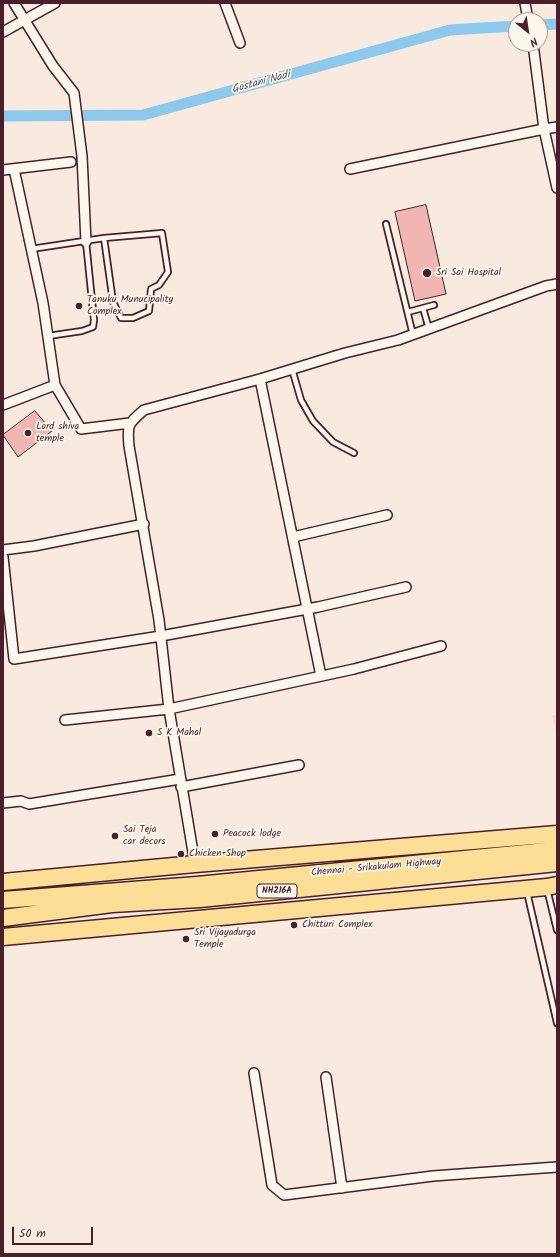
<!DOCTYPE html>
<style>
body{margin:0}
#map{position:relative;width:560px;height:1257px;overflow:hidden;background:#f9eae0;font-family:Kalam,sans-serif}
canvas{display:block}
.frame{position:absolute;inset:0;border:4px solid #4a1f2b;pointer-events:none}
.north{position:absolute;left:508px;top:12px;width:40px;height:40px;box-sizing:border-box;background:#fbf7ec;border:1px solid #b4a19f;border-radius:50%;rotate:150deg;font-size:11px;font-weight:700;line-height:16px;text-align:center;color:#4a1f2b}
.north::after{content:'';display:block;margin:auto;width:14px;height:18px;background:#4a1f2b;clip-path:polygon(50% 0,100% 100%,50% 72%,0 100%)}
.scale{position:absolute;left:12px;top:1227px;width:81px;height:18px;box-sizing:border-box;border:2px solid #4a1f2b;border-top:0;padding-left:5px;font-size:12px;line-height:14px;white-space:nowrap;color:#4a1f2b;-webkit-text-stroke:3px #fbf7ec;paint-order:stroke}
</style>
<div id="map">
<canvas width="560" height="1257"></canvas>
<div class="frame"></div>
<div class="north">N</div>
<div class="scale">50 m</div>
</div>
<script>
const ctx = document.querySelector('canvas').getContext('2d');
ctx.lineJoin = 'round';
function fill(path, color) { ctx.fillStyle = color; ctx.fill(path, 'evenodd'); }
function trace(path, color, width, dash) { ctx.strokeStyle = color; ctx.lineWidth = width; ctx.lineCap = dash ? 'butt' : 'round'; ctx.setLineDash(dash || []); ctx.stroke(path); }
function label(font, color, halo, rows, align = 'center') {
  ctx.font = font + ' Kalam,sans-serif'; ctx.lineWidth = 3.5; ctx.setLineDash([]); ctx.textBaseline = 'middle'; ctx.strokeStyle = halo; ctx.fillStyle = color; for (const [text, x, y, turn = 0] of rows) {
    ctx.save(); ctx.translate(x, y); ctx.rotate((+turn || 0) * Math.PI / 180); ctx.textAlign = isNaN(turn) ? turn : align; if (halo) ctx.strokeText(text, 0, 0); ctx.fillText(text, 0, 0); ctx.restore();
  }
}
const built = new Path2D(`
 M552,715H557V740Z`);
const canal = new Path2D(`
 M540,25L557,24
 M3,116L143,115L450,30L516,26`);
const building = new Path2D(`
 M426,205L446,294L415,301L395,212Z
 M35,411L52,431L18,457L3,435Z`);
const lane = new Path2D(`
 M386,224L413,335
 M31,249L104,238L162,233L168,272L159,285L151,289L149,311L133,318H121L113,302L104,238
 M423,308L429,329
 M408,312L434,305
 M48,336L82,331L93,327L94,320L86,242
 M292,369L301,400L313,421L333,442L354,453
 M547,889L557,930
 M527,892L557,1023`);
const street = new Path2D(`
 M14,3L53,66L74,93L82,156L86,242
 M225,3L240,43
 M525,3L528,20
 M3,32L55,3
 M533,44L544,129L557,188
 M14,169L43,303L55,385L81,429L130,423
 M350,169L544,129L557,127
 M3,170L71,162
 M260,379L321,676
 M3,405L55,385
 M293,537L387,515
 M3,550L34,546L144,524
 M3,557L14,659L161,636L318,607L406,587
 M65,720L169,709L354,669L441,646
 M181,787L299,765
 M3,803L21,801L29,804L180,779
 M195,864L169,709L159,620L129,446C127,424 128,424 144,410L260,379L345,353L398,340L546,286L557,284
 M254,1073L272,1185L284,1195L433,1176L557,1167
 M326,1077L342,1188`);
const highway = new Path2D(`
 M3,882L195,864L557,834
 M3,900L197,885L557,850
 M3,918L112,904L200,899L557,863
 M3,937L547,887L557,885`);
const markers = [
 [427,273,5,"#4a1f2b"],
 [79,306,4,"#4a1f2b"],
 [28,433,4,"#4a1f2b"],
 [149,733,4,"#4a1f2b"],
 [215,834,4,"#4a1f2b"],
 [115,836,4,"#4a1f2b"],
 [181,854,4,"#4a1f2b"],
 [294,925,4,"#4a1f2b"],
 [186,939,4,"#4a1f2b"]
];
const shields = [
 [277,891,40]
];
const shieldNames = [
 ["NH216A",277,891]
];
const poiNames = [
 ["Sri Sai Hospital",436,273],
 ["Tanuku Munucipality",87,300],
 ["Complex",87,312],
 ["Lord shiva",36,427],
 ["temple",36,439],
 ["S K Mahal",157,733],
 ["Sai Teja",123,830],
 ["car decors",123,842],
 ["Peacock lodge",223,834],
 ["Chicken Shop",189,854],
 ["Chitturi Complex",302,925],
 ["Sri Vijayadurga",194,933],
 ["Temple",194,945]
];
const streetNames = [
 ["Chennai - Srikakulam Highway",376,868,-5]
];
const waterNames = [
 ["Gostani Nadi",261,83,-15]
];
fill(built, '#f7dad2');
trace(canal, '#8cc9ec', 11);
fill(building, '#f1b6b1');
trace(building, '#4a1f2b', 1);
trace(lane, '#4a1f2b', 8);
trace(street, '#4a1f2b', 12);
trace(highway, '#4a1f2b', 19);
trace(lane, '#fbf7ec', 4.5);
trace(street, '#fbf7ec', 9);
trace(highway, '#fcde96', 16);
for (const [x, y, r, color] of markers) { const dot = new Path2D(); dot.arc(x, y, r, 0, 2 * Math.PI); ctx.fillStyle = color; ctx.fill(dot); trace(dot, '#fbf7ec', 1.5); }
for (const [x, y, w] of shields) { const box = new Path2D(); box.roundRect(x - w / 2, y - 7, w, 14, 3); ctx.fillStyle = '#fbf7ec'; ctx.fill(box); trace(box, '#4a1f2b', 1); }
label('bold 9px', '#4a1f2b', null, shieldNames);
label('10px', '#4a1f2b', '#fbf7ec', poiNames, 'left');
label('10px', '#4a1f2b', '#fbf7ec', streetNames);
label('italic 11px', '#5e5265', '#fbf7ec', waterNames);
</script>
